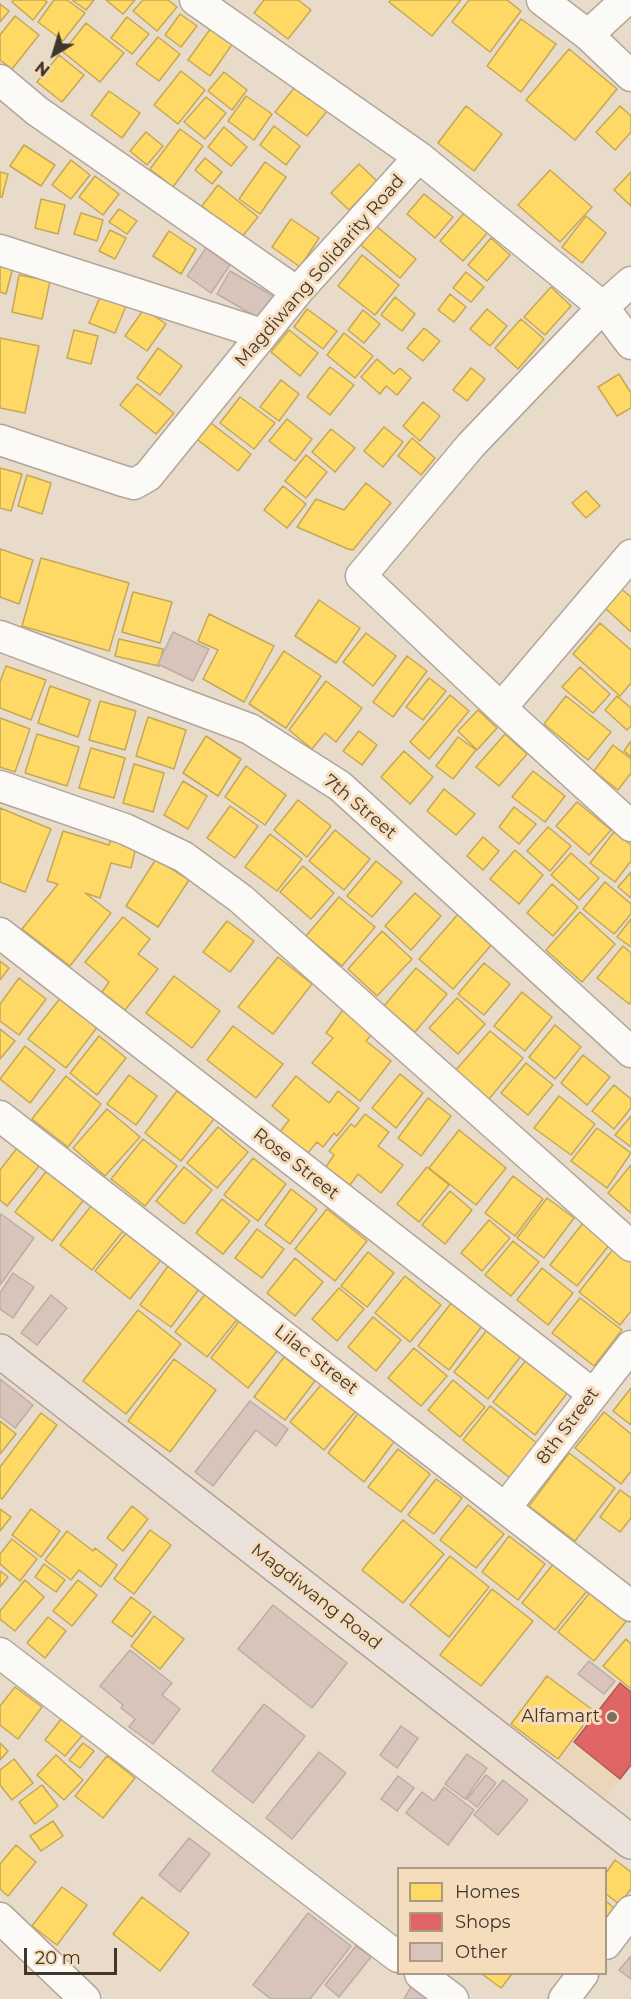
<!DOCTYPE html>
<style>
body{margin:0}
#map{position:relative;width:631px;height:1999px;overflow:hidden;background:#e8dbca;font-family:Montserrat,sans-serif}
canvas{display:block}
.legend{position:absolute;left:397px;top:1867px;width:210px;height:108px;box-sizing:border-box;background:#f5dcbd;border:2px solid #ad9a82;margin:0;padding:8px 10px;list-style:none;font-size:18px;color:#40372a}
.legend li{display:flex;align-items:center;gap:12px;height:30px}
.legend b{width:30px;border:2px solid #ad9a82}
.north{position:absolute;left:24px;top:24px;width:60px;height:60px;-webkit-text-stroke:4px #f5dcbd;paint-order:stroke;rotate:218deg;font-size:16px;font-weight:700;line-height:24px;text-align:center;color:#40372a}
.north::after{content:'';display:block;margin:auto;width:21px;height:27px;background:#40372a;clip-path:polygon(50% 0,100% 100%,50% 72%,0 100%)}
.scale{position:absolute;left:24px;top:1948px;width:93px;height:27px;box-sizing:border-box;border:3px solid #40372a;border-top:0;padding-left:8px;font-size:18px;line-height:21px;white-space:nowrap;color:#40372a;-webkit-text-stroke:4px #f5dcbd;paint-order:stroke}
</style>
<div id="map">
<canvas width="631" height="1999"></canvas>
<ul class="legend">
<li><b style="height:16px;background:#ffd966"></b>Homes</li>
<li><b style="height:16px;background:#e06666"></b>Shops</li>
<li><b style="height:16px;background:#d9c4bb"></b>Other</li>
</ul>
<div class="north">N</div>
<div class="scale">20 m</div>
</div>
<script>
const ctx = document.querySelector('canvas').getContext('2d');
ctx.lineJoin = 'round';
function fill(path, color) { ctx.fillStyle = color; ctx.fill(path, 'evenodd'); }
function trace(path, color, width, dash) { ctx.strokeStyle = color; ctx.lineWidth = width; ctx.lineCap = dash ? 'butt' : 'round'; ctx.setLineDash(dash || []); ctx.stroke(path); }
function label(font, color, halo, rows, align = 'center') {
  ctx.font = font + ' Montserrat,sans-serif'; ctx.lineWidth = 6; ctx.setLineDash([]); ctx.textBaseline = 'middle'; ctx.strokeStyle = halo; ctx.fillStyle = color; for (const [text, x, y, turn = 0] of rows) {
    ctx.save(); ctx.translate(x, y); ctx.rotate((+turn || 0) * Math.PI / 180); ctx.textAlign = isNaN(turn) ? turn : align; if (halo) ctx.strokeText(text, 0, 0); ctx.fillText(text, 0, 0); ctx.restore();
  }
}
const built = new Path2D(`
 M620,1683L631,1692V1765L604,1800L557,1763Z`);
const homes = new Path2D(`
 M13,0H45L47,2L33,20L12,2Z
 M54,0H67L85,13L63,41L38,22Z
 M72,0H94L86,10Z
 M106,0H135L123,14Z
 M143,0H168L177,7L157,31L133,11Z
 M264,0H298L311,10L288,39L254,13Z
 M391,0H461L432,36L389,2Z
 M469,0H507L521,11L490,52L452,22Z
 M0,4L9,11L0,22Z
 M180,14L197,26L181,47L165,35Z
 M15,16L39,35L12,69L0,60V35Z
 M127,17L149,34L132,54L111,38Z
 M521,19L556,44L521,92L487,66Z
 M86,23L124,53L100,82L63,52Z
 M211,28L233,43L210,76L188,60Z
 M158,37L180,54L159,81L136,64Z
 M569,49L617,89L575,140L526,100Z
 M59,55L84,75L62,102L37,82Z
 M181,71L205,90L178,124L154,105Z
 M224,72L247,90L232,110L208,91Z
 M295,87L327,111L307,136L275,112Z
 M109,91L140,113L122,138L91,115Z
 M246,96L272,114L254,140L228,121Z
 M206,97L226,113L205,139L184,122Z
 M466,106L502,134L474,171L438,143Z
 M620,106L631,116V132L615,150L596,132Z
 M274,126L300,146L286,165L260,145Z
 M224,127L247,147L231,166L208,147Z
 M180,129L203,146L173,187L150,169Z
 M146,132L163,146L147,165L130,151Z
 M24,145L55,165L41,186L10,166Z
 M205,158L222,172L212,184L195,170Z
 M71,160L90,175L71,199L52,185Z
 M265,162L286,177L260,214L239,199Z
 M359,164L377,181L349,210L331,193Z
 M550,170L592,207L560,242L518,205Z
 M0,172L8,174L2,197H0Z
 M631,172V206L614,190Z
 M95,176L119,194L103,215L79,197Z
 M218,185L258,217L241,238L202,206Z
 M424,194L453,217L435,238L407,214Z
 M41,199L65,205L58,234L35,228Z
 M119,209L137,221L127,234L109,222Z
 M465,212L488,232L463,261L440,241Z
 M81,213L103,220L97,241L74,234Z
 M586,216L606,233L582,263L562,247Z
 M291,219L319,238L300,267L272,247Z
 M376,226L416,259L400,278L361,245Z
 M110,230L126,238L115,259L99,251Z
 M169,231L196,249L181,274L153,256Z
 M491,238L510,255L487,281L468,265Z
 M362,255L399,285L375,315L338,286Z
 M0,263L13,267L6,294L0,292Z
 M466,272L484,287L471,302L453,288Z
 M19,275L50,281L42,319L12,312Z
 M551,287L571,306L545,335L524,317Z
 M103,290L128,301L115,333L89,323Z
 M450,294L466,307L454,322L438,310Z
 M395,297L415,314L402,331L381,315Z
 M144,309L166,324L147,351L125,336Z
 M307,309L337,331L323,349L294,327Z
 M487,309L507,326L490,346L470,329Z
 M363,310L380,324L364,343L348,330Z
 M521,319L544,339L518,369L495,348Z
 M424,328L440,341L423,361L407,348Z
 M74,330L98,336L91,364L67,358Z
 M289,330L318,353L300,376L271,352Z
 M344,333L373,356L355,378L327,355Z
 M0,338L39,346L25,413L0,408Z
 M158,348L182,366L160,395L137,378Z
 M377,359L394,374L400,368L411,378L397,395L386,386L380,394L361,377Z
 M330,367L354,385L330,415L307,397Z
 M471,368L485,379L467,401L453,390Z
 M619,374L631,393V408L617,416L598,387Z
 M281,380L299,394L279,421L260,407Z
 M137,384L174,413L156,434L120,405Z
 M240,397L275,423L254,449L220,423Z
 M423,402L440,416L420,441L403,426Z
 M287,419L312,439L295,461L269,441Z
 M207,420L251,454L238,471L194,437Z
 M384,427L403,442L383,467L364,451Z
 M331,429L355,448L335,472L312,452Z
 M412,438L435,458L421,475L398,456Z
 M306,455L327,472L306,498L285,481Z
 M0,468L22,474L11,511L0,508Z
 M27,475L51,483L42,514L18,506Z
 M366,483L391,503L353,550L348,549L297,527L316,499L344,510Z
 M283,486L306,504L287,528L264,510Z
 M586,491L600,506L586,518L572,503Z
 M0,549L33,560L19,604L0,597Z
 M41,558L129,583L109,651L22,626Z
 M620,588L631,597V632L603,606Z
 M133,592L172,602L160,643L122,632Z
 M319,600L360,628L336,663L295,636Z
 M209,614L274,646L244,702L203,679L218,650L198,641Z
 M600,623L631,650V683L620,696L573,654Z
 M366,633L396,656L373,686L343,662Z
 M119,639L163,649L159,666L115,656Z
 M284,651L321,676L286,728L249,704Z
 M407,656L427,671L393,717L373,702Z
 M6,666L46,680L31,720L0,708V682Z
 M580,667L610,694L593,713L562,687Z
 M429,678L446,691L423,720L406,707Z
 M326,681L362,708L336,742L325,733L312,749L289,730Z
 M50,686L90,700L78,737L38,723Z
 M450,695L469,711L429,759L410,742Z
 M566,696L611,732L588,760L544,724Z
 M617,696L631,708V726L627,730L605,710Z
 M100,701L136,711L125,750L89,740Z
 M478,710L497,728L477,750L458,731Z
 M148,717L186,730L174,769L136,756Z
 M0,718L30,729L15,772L0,767Z
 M359,731L377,745L362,765L343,751Z
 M37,734L79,747L67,786L25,773Z
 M505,734L527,754L499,786L476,767Z
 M206,736L241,759L218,796L183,773Z
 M458,737L476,750L453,779L436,766Z
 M631,741V757L624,751Z
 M613,745L631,759V773L618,790L594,771Z
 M91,748L125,758L114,798L79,788Z
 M404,751L433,777L410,804L381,777Z
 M134,764L164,773L153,812L123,803Z
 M246,766L286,795L265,825L225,797Z
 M533,771L565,796L545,822L512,797Z
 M183,781L207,796L188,829L164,815Z
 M444,789L475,814L456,835L427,811Z
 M298,800L331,826L307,857L274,830Z
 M577,802L611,830L589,855L556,826Z
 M230,806L258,826L235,858L207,838Z
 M514,807L536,824L519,844L499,827Z
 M0,808L51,829L25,892L0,882Z
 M548,827L571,846L550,871L527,851Z
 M335,830L370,859L344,890L309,861Z
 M63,831L109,845L110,841L136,847L131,868L111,863L100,898L85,893L111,913L70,966L22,929L58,884L47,881Z
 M614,832L631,845V861L615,882L590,863Z
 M270,834L302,859L277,891L245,867Z
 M483,837L499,851L483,870L467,856Z
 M515,850L543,875L519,904L490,879Z
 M571,853L599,878L579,900L551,875Z
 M156,859L189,880L158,927L126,906Z
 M376,861L402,882L372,917L347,896Z
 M303,866L334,893L311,919L280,892Z
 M631,872V898L618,887Z
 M605,882L631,904V914L614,934L583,909Z
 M552,884L578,907L553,936L527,913Z
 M415,893L441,916L411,950L385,926Z
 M339,897L375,927L342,966L306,936Z
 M580,912L615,944L582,982L546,950Z
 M459,913L493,943L453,989L419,959Z
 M123,917L150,939L138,954L158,969L125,1010L102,992L109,982L85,962Z
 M631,919V947L617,937Z
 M227,921L254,941L230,972L203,952Z
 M382,931L412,959L377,996L348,969Z
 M623,946L631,953V1002L629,1004L597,978Z
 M278,957L312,984L273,1034L238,1007Z
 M0,961L9,968L0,980Z
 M484,963L510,984L484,1015L458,994Z
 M416,968L447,994L415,1032L384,1006Z
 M174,976L220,1011L192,1048L146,1013Z
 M19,978L46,999L19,1035L0,1021V1004Z
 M522,992L552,1017L525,1051L494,1026Z
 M62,996L99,1025L66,1068L28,1039Z
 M457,998L485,1024L458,1054L429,1028Z
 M345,1007L375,1030L366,1041L391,1061L360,1101L312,1063L333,1038L326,1033Z
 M555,1025L581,1047L555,1079L529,1057Z
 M233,1026L283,1064L256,1098L207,1060Z
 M0,1029L15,1041L0,1059Z
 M490,1031L523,1058L489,1099L455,1071Z
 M99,1036L126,1058L97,1095L70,1073Z
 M25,1046L55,1070L30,1103L0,1079Z
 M583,1055L610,1077L587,1105L561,1083Z
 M526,1063L553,1085L528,1115L501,1093Z
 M400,1074L423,1093L396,1128L372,1108Z
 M129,1075L157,1096L136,1125L107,1104Z
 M66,1076L101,1104L68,1147L32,1119Z
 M296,1076L329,1103L338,1091L359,1108L337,1136L334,1133L323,1147L317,1142L307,1154L280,1132L289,1120L272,1106Z
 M614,1085L631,1099V1108L614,1129L592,1111Z
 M177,1091L214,1119L181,1161L145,1133Z
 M559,1096L595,1124L571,1155L534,1128Z
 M428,1098L451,1116L421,1156L398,1138Z
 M107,1109L140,1137L105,1176L73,1148Z
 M365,1114L389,1132L378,1146L403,1165L381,1193L358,1174L350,1185L326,1167L334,1155L329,1151L351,1124L355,1127Z
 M631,1116V1147L615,1135Z
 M218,1127L248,1152L217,1188L187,1163Z
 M597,1128L631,1153L607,1188L571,1161Z
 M459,1130L506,1168L476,1205L429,1168Z
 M143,1139L177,1166L145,1206L111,1179Z
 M18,1147L40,1165L7,1206L0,1200V1170Z
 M253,1158L286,1184L258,1221L224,1195Z
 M631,1165V1213L608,1193Z
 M184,1167L212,1190L184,1224L156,1201Z
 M427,1167L449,1185L419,1222L397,1204Z
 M48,1169L85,1198L52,1241L15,1212Z
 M513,1176L543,1199L515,1236L485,1213Z
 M291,1189L317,1209L290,1244L265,1225Z
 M450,1191L472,1210L445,1244L422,1225Z
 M547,1198L574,1218L544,1258L517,1238Z
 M222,1199L250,1221L223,1254L196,1233Z
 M92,1205L123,1231L92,1270L60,1245Z
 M327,1209L367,1241L335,1281L295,1249Z
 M489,1220L510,1238L482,1271L461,1253Z
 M583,1223L610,1244L577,1286L550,1265Z
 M131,1227L165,1255L130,1299L95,1271Z
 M257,1229L284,1249L262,1278L235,1258Z
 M513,1241L539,1262L511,1296L485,1275Z
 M614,1248L631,1261V1311L620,1325L579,1292Z
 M368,1252L394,1273L367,1307L341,1286Z
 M295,1258L323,1282L295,1316L267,1293Z
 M168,1266L199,1289L171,1327L140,1305Z
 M542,1268L573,1293L548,1325L517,1300Z
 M405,1276L441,1305L410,1342L375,1313Z
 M339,1288L364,1309L337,1341L312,1319Z
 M207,1292L239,1317L207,1357L175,1332Z
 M580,1298L622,1330L594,1366L552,1333Z
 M452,1302L482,1326L449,1370L418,1346Z
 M138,1310L181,1344L126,1414L83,1381Z
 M243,1316L281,1346L248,1388L211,1358Z
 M373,1317L401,1340L376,1371L348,1347Z
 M487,1330L521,1356L488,1399L454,1372Z
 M414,1348L447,1376L421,1406L388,1378Z
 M284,1357L315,1381L285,1420L254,1397Z
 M174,1359L216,1390L170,1452L128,1421Z
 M527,1359L568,1392L535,1435L493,1402Z
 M326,1379L359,1407L324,1450L290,1422Z
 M453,1380L485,1407L460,1437L428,1410Z
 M631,1388V1425L613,1411Z
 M490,1406L538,1444L510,1478L463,1440Z
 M360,1411L396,1439L364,1482L328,1453Z
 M604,1412L631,1434V1471L621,1484L575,1448Z
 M41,1413L57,1425L2,1499L0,1498V1467Z
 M0,1421L16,1434L0,1454Z
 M398,1449L430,1474L401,1512L368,1487Z
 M569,1453L615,1488L575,1541L529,1506Z
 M436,1479L462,1498L434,1534L408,1515Z
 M620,1490L631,1498V1518L620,1532L600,1517Z
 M468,1505L504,1534L476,1568L440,1540Z
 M132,1506L148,1519L123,1551L107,1538Z
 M0,1509L11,1517L0,1531Z
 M31,1509L60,1531L41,1557L12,1535Z
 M403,1520L444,1554L403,1603L362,1570Z
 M150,1530L171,1545L134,1594L114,1579Z
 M67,1531L93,1551L95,1548L117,1565L101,1587L79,1570L71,1580L45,1560Z
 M509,1536L545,1564L518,1600L482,1572Z
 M12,1539L37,1559L20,1581L0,1564V1554Z
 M450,1556L489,1587L449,1637L410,1605Z
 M554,1563L587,1591L555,1630L522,1603Z
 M44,1564L65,1580L56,1592L35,1577Z
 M0,1571L8,1577L0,1587Z
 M25,1580L44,1597L15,1631L0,1619V1611Z
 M78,1580L97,1595L72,1626L53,1611Z
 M492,1589L533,1621L481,1686L440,1655Z
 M592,1590L628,1619L594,1661L558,1632Z
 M131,1597L151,1612L132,1637L112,1622Z
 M154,1616L184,1639L160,1669L131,1646Z
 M48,1617L66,1631L45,1658L27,1643Z
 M626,1639L631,1644V1689L603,1666Z
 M547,1676L594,1711L558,1759L511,1724Z
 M15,1687L42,1707L18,1739L0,1725V1706Z
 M65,1714L86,1731L65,1756L45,1740Z
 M0,1743L8,1751L0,1760Z
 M83,1743L94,1751L80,1768L69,1760Z
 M56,1755L83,1780L64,1800L37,1775Z
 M107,1756L135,1778L103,1818L75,1796Z
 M14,1759L33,1783L12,1800L0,1785V1770Z
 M42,1785L58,1806L35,1824L19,1802Z
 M53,1821L63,1836L41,1851L30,1836Z
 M16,1845L36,1862L8,1896L0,1889V1864Z
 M615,1860L631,1872V1889L619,1904L606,1894V1873Z
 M62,1887L87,1905L57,1945L32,1926Z
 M142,1897L189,1933L160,1971L113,1934Z
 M606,1901L614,1908L606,1918Z
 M482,1974H512L501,1988Z`);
const shops = new Path2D(`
 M620,1683L631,1692V1765L620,1779L574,1742Z`);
const building = new Path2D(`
 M206,248L230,265L211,293L187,276Z
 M230,271L275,297L262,320L217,294Z
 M173,632L209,649L193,681L158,664Z
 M1,1214L34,1238L0,1285V1216Z
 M13,1273L34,1287L13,1318L0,1309V1293Z
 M51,1295L67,1308L37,1345L21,1333Z
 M0,1379L33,1405L15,1428L0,1416Z
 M250,1401L288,1429L276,1446L256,1430L213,1486L195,1472Z
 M273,1605L347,1663L312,1708L238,1649Z
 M130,1650L172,1683L162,1695L180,1709L153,1744L129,1727L135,1719L121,1708L123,1705L100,1686Z
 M589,1661L615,1681L604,1694L578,1674Z
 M264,1704L305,1736L253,1803L212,1771Z
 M401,1726L418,1738L397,1768L380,1755Z
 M319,1752L346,1773L292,1839L266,1818Z
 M467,1754L487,1768L465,1799L445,1784Z
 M486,1775L496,1783L477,1807L467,1799Z
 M398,1776L414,1788L397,1811L381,1799Z
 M503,1780L528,1800L498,1835L474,1815Z
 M444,1787L474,1810L448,1845L406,1813L422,1792L434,1801Z
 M189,1838L210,1854L180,1892L159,1875Z
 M308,1913L351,1946L310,1999H271L253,1985Z
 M356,1946L371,1957L339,1997L325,1985Z
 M631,1956V1979L619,1970Z
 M411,1987L428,1999H404Z`);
const minor = new Path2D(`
 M195,0L419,157L603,307L631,344
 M542,0L588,35L631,76
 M588,35L626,0
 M0,80L37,111L297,292
 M0,250L262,334
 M631,282L603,307L471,445L361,576L501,708L631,826
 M0,440L123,481L134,484L148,476L297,292L419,157
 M0,636L250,729L340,786L631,1052
 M501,708L631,555
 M0,786L125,829L184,857L241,899L631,1246
 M0,933L593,1394
 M0,1116L631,1606
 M506,1507L631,1346
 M0,1653L398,1957
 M0,1918L85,1999
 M606,1944L631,1911
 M420,1974L453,1999
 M564,1999L583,1974`);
const major = new Path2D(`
 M0,1351L631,1842`);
const markers = [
 [612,1717,6,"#7b7062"]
];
const streetNames = [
 ["Magdiwang Solidarity Road",320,271,-49],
 ["7th Street",360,807,40],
 ["Rose Street",296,1164,38],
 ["Lilac Street",316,1360,38],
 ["8th Street",568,1426,-53],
 ["Magdiwang Road",316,1597,38]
];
const poiNames = [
 ["Alfamart",600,1717]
];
fill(built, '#ecd6ba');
fill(homes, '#ffd966');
trace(homes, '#c6a854', 1.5);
fill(shops, '#e06666');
trace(shops, '#b05854', 1.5);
fill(building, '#d9c4bb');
trace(building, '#bbada5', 1.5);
trace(minor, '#b0a699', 33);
trace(major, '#b19e8e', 36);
trace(minor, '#fcfaf7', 30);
trace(major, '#ebe2db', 33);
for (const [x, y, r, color] of markers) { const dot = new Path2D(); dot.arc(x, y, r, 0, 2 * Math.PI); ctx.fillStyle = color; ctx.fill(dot); trace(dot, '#f5dcbd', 2); }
label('18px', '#40372a', '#f5dcbd', streetNames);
label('18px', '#40372a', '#f5dcbd', poiNames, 'right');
</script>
